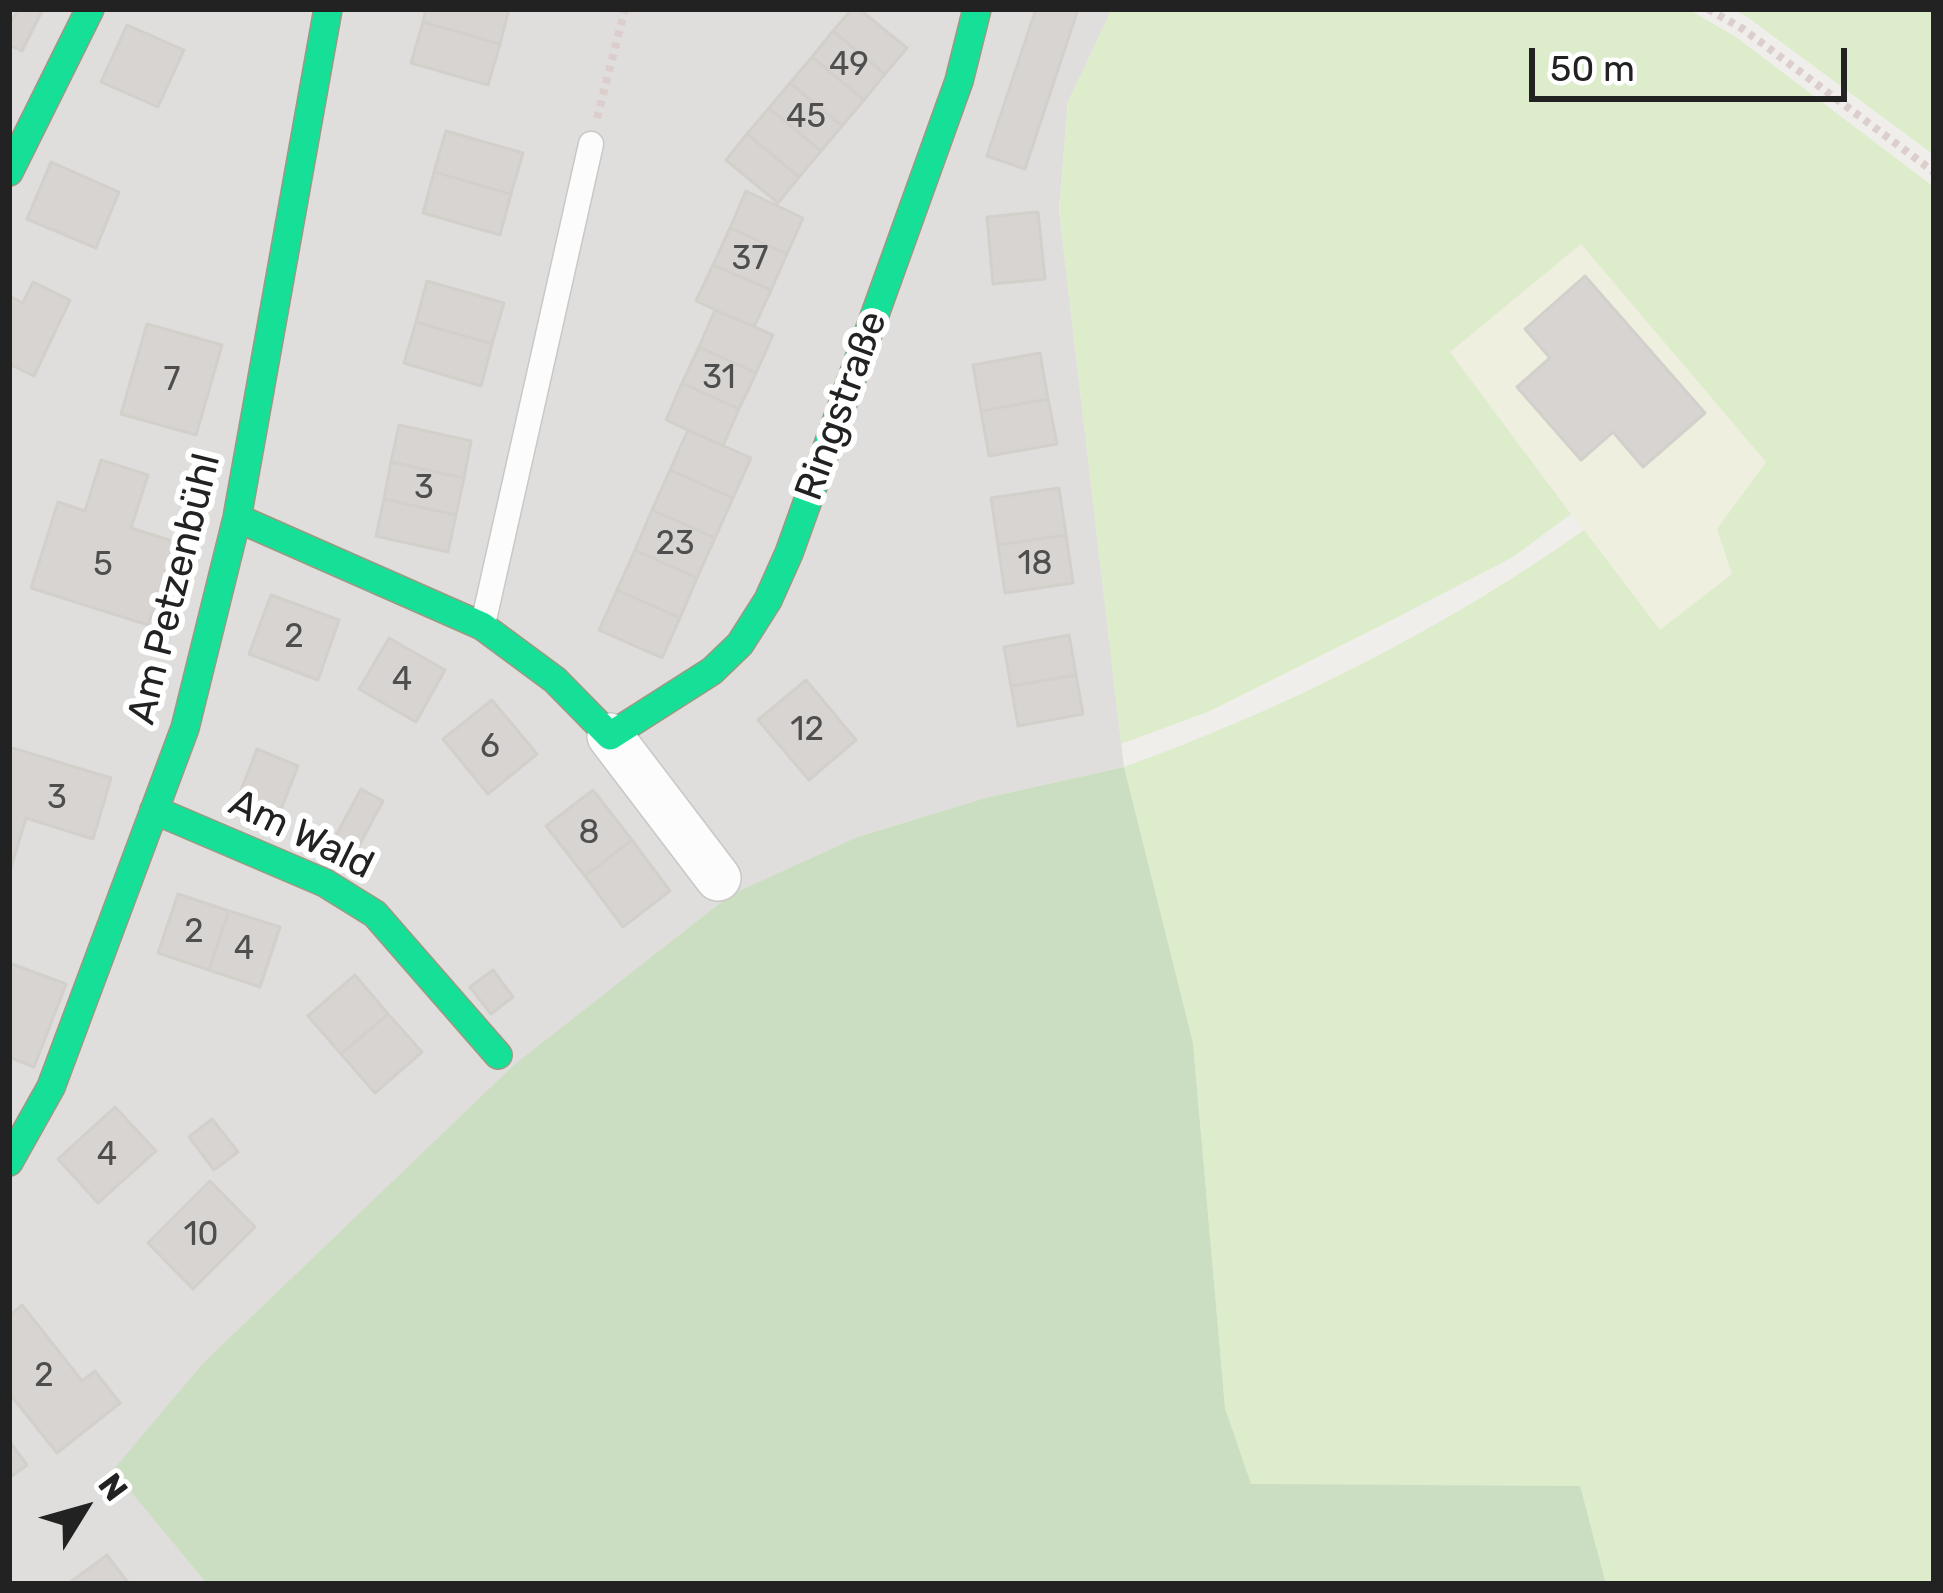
<!DOCTYPE html>
<meta charset="utf-8">
<style>
body{margin:0}
#map{position:relative;width:1943px;height:1593px;overflow:hidden;background:#f0eeeb;font-family:Rubik,sans-serif}
canvas{display:block}
.frame{position:absolute;inset:0;border:12px solid #222;pointer-events:none}
.north{position:absolute;left:24px;top:1449px;width:120px;height:120px;-webkit-text-stroke:9px #fff;paint-order:stroke;rotate:53deg;font-size:33px;font-weight:700;line-height:48px;text-align:center;color:#222}
.north::after{content:'';display:block;margin:auto;width:42px;height:54px;background:#222;clip-path:polygon(50% 0,100% 100%,50% 72%,0 100%)}
.scale{position:absolute;left:1529px;top:48px;width:318px;height:54px;box-sizing:border-box;border:6px solid #222;border-top:0;padding-left:15px;font-size:36px;line-height:42px;white-space:nowrap;color:#222;-webkit-text-stroke:9px #fff;paint-order:stroke}
</style>
<div id="map">
<canvas width="1943" height="1593"></canvas>
<div class="frame"></div>
<div class="north">N</div>
<div class="scale">50 m</div>
</div>
<script>
const ctx = document.querySelector('canvas').getContext('2d');
ctx.lineJoin = 'round';
function fill(path, color) { ctx.fillStyle = color; ctx.fill(path, 'evenodd'); }
function trace(path, color, width, dash) { ctx.strokeStyle = color; ctx.lineWidth = width; ctx.lineCap = dash ? 'butt' : 'round'; ctx.setLineDash(dash || []); ctx.stroke(path); }
function label(font, color, halo, rows, align = 'center') {
  ctx.font = font + ' Rubik,sans-serif'; ctx.lineWidth = 12; ctx.setLineDash([]); ctx.textBaseline = 'middle'; ctx.strokeStyle = halo; ctx.fillStyle = color; for (const [text, x, y, turn = 0] of rows) {
    ctx.save(); ctx.translate(x, y); ctx.rotate((+turn || 0) * Math.PI / 180); ctx.textAlign = isNaN(turn) ? turn : align; if (halo) ctx.strokeText(text, 0, 0); ctx.fillText(text, 0, 0); ctx.restore();
  }
}
const residential = new Path2D(`
 M9,9H1112L1068,102L1059,210L1124,767L985,798L857,837L730,895L514,1066L204,1362L114,1470L207,1584H9Z`);
const farmland = new Path2D(`
 M1581,243L1767,462L1717,529L1733,574L1660,631L1449,351Z`);
const grass = new Path2D(`
 M1112,9H1688L1736,37L1934,187V1584H1606L1579,1486L1251,1485L1225,1408L1193,1043L1124,767C1285,709 1444,629 1584,530L1660,630L1732,574L1717,529L1766,462L1581,244L1450,352L1571,514L1513,557L1394,619L1210,711L1121,744L1059,210L1068,102Z
 M1733,9H1934V155L1750,19Z`);
const forest = new Path2D(`
 M1124,767L1193,1043L1225,1408L1251,1484L1580,1486L1606,1584H207L113,1470L204,1362L514,1065L730,895L857,837L985,798Z`);
const building = new Path2D(`
 M18,9H43L22,51L9,45V27Z
 M426,9H509L500,44L423,22Z
 M852,9H859L907,48L885,74L833,31Z
 M1036,9H1078L1025,169L987,156Z
 M423,22L500,44L488,85L411,63Z
 M127,25L184,50L158,107L101,82Z
 M833,31L885,74L864,100L812,57Z
 M812,57L864,100L842,126L790,83Z
 M790,83L842,126L821,151L769,108Z
 M769,108L821,151L799,177L747,134Z
 M446,131L523,153L511,194L434,172Z
 M747,134L799,177L778,203L726,160Z
 M51,162L119,192L96,248L27,219Z
 M434,172L511,194L500,235L423,213Z
 M746,191L803,218L787,254L730,228Z
 M1038,212L1045,279L993,284L987,217Z
 M730,228L787,254L771,290L713,265Z
 M713,265L771,290L754,327L696,301Z
 M1585,276L1705,413L1643,467L1613,432L1581,460L1517,387L1550,358L1525,329Z
 M427,281L504,303L492,344L416,322Z
 M33,282L70,300L34,376L9,364V296L23,303Z
 M715,310L773,335L756,373L699,347Z
 M416,322L492,344L481,386L404,363Z
 M147,324L222,345L196,435L121,414Z
 M699,347L756,373L739,409L682,383Z
 M1040,353L1048,399L981,411L973,365Z
 M682,383L739,409L723,446L666,420Z
 M1048,399L1057,444L989,456L981,411Z
 M399,425L471,441L464,478L391,462Z
 M688,430L751,458L733,498L670,470Z
 M101,460L148,475L131,528L175,542L148,625L31,588L58,502L85,511Z
 M391,462L464,478L456,515L384,499Z
 M670,470L733,498L715,538L652,510Z
 M1059,488L1066,535L998,545L991,498Z
 M384,499L456,515L448,552L376,536Z
 M652,510L715,538L697,578L635,550Z
 M1066,535L1073,583L1005,593L998,545Z
 M635,550L697,578L680,618L617,590Z
 M617,590L680,618L662,658L599,630Z
 M271,595L339,620L318,680L249,654Z
 M1069,635L1076,675L1011,686L1004,647Z
 M389,638L445,670L416,722L359,689Z
 M1076,675L1083,714L1018,726L1011,686Z
 M806,680L856,740L809,780L758,720Z
 M492,700L537,754L488,794L443,739Z
 M9,747L111,778L93,839L26,818L9,874Z
 M257,749L298,766L274,827L233,811Z
 M361,789L383,801L355,853L333,841Z
 M593,790L632,840L585,876L546,826Z
 M632,840L670,891L623,927L585,876Z
 M178,894L229,911L209,970L158,953Z
 M229,911L280,927L260,987L209,970Z
 M9,963L66,984L34,1067L9,1057Z
 M493,970L513,997L491,1014L470,987Z
 M355,975L388,1014L341,1054L308,1016Z
 M388,1014L422,1052L375,1093L341,1054Z
 M115,1107L156,1151L98,1203L58,1159Z
 M212,1119L238,1152L214,1170L189,1137Z
 M210,1181L255,1227L193,1289L148,1243Z
 M22,1305L82,1381L95,1371L120,1403L57,1453L9,1393V1316Z
 M9,1441L27,1465L9,1478Z
 M107,1555L129,1584H68Z`);
const path = new Path2D(`
 M1708,9L1743,29L1934,172
 M597,118L625,9`);
const lane = new Path2D(`
 M483,624L591,144`);
const street = new Path2D(`
 M610,736L718,878`);
const fast = new Path2D(`
 M9,172L90,9
 M237,518L482,626L555,680L610,736L712,671L740,644L768,600L789,553L959,81L977,9
 M154,810L325,883L375,914L498,1055
 M9,1162L51,1087L185,728L237,518L328,9`);
const numberNames = [
 ["49",849,65],
 ["45",806,117],
 ["37",750,259],
 ["31",719,378],
 ["7",172,380],
 ["3",424,488],
 ["23",675,544],
 ["18",1035,564],
 ["5",103,565],
 ["2",294,637],
 ["4",402,680],
 ["12",807,730],
 ["6",490,747],
 ["3",57,798],
 ["8",589,833],
 ["2",194,932],
 ["4",244,949],
 ["4",107,1155],
 ["10",201,1235],
 ["2",44,1376]
];
const streetNames = [
 ["Ringstraße",842,406,-70],
 ["Am Petzenbühl",175,589,-76],
 ["Am Wald",301,835,26]
];
fill(residential, '#dfdedc');
fill(farmland, '#efefdf');
fill(grass, '#ddeccb');
fill(forest, '#cbdec1');
fill(building, '#d7d4d2');
trace(building, '#d3d0cc', 3);
trace(lane, '#c9c8c7', 27);
trace(street, '#c9c8c7', 48);
trace(fast, '#999a82', 30);
trace(path, '#dccecd', 8, [6, 6]);
trace(lane, '#fdfcfc', 24);
trace(street, '#fdfcfc', 45);
trace(fast, '#16e098', 27);
label('33px', '#4f4e4e', null, numberNames);
label('39px', '#222', '#fff', streetNames);
</script>
